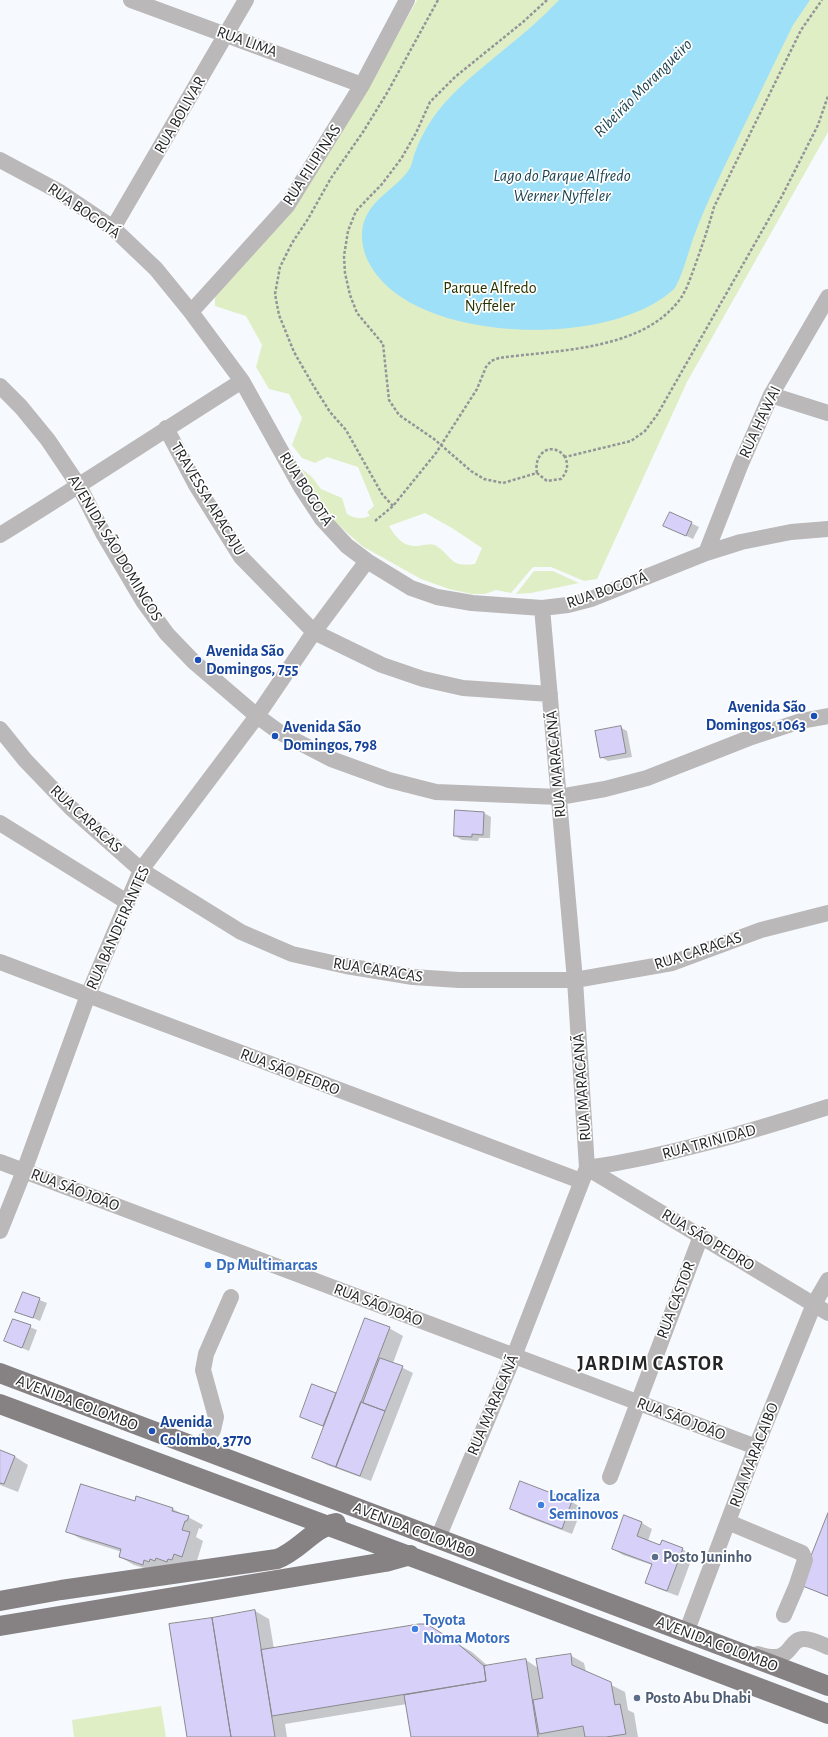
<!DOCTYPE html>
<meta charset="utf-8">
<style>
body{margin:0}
canvas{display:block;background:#f6f9fe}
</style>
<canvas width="828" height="1737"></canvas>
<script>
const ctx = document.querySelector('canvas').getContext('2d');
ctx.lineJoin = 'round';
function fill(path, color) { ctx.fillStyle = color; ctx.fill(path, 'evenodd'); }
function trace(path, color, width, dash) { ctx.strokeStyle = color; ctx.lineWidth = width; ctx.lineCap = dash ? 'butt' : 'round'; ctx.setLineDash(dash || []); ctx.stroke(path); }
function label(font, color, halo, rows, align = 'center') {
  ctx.font = font + ' "Alegreya Sans",sans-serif'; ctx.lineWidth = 3.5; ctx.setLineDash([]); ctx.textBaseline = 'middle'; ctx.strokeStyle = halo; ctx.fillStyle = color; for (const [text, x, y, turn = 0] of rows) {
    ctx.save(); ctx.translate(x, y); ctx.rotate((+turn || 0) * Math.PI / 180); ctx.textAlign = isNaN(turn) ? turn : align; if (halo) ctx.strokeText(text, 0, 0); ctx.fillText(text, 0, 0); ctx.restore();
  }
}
const green = new Path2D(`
 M417,0H828V132L687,382L597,579L584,581L551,567H533L511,593L496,590L485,594H472L449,589L421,579L362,546L333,520L322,505L301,468L312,477L321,489L342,498L347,514C354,519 362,519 370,516L367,512L374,506L358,467L327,457L315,463L302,458L292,445L302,418L289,394L269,389L256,367L262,345L246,316L215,306V296L371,82ZM425,513L452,528L482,548L475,564C448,567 454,557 435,545C429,543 423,546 416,546C403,547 395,536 389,526Z
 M534,571H553L579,583L531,593L516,594Z
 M161,1706L166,1737H74L72,1720Z`);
const water = new Path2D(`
 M559,0H810L793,25C775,61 758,98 740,134C724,168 707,201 694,236C690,247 680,284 673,290C611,346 439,343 382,281C370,268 361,252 362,233C364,200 396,191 410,168C413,162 413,156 416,150C419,141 424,132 429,124C447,95 475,74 501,52C521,36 541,19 559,0Z`);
const shadow = new Path2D(`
 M670,513L699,527L693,539L665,526Z
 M620,727L627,731L632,757L608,761L601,757Z
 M456,811L484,813L491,817L490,838H479L478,841L462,840L455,836Z
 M23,1293L47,1303L40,1321L17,1311Z
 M13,1320L37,1330L29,1351L6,1341Z
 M389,1328L403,1336L393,1363L413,1373L371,1481L327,1465L313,1457L324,1427L311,1422L327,1428L328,1427L310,1420V1422L301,1416L335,1394L337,1395Z
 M0,1451L14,1456L28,1465L18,1492L0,1485Z
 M521,1482L572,1502L582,1508L572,1534L522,1515L511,1509Z
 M137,1498L173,1509L203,1525L201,1529L199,1528L196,1537L203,1541L196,1564L157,1572L134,1565L120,1557L122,1552L81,1539L67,1531L135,1502Z
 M828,1516V1597L802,1585Z
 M625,1517L642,1523L652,1529L648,1541L661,1546L682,1549L693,1555L678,1596L656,1588L646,1582L652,1565L623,1555L613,1549Z
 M255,1611L269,1619L274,1649L441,1634L472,1652L488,1666L526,1660L538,1668L570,1655L584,1663L586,1672L625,1692L628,1710L634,1713L638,1737H412L407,1704L285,1724L287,1737H188Z`);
const building = new Path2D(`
 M670,512L692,522L686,536L663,526Z
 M621,726L626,753L600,758L595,731Z
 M455,810L484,812L483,835L472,834V837L454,836Z
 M23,1292L40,1298L33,1318L15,1312Z
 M365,1318L390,1327L336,1467L312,1458Z
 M13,1319L31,1325L22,1348L4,1341Z
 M380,1358L403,1366L385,1411L363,1403Z
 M312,1384L336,1393L323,1426L300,1417Z
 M361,1402L385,1411L360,1476L336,1467Z
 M0,1450L15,1456L4,1484L0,1483Z
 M520,1481L572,1501L562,1529L510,1509Z
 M81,1484L135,1501L136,1496L173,1508L172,1511L189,1516L187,1521H185L182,1530L190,1532L182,1557L174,1554L172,1560L168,1559L167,1562L156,1558L155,1561L150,1559L149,1562L144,1560L143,1565L119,1557L121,1549L66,1532Z
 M828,1513V1596L800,1585Z
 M624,1515L642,1522L637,1536L660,1545L662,1540L683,1548L667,1591L645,1583L652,1564L612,1549Z
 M255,1610L275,1737H231L212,1618Z
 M212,1618L231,1737H187L169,1624Z
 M419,1624H427L457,1643L484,1666L486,1681L272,1716L261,1650Z
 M571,1654L572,1665L611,1682L615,1705L620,1704L626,1734L606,1737H585L583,1726L539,1734L533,1700L543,1698L536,1659Z
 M526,1659L538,1737H411L404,1695L486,1681L484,1666Z`);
const path = new Path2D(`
 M547,0L523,22L455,77L430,102L416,133L401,159L382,184L356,211L348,231L344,256L345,273L350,295L357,313L383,344L389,400L399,415L434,439L471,471L484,479L503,483L537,473L547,481L561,479C567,472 569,466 565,457L631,441L645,431L657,415L782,196L818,125L828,96
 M537,473C533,453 552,440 565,457
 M393,506L382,494L346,430L330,412L313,385L294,352L279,315L275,294L280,267L292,243L308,219L331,178L363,132L387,93L438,0
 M375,521L393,506L436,453L477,389L486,367L491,361L499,358C555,350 638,351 677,303C685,294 689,282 693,271C701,249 708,229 714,207L801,30L822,0`);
const minor = new Path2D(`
 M131,0L362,85
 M0,160L58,191L113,228L156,269L191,312L242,381L301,487L322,519L347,546L367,561L411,588L437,597L472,603L542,608L568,605L591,599L706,553L741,542L791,532L828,529
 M113,228L246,0
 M191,312L287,206L362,85L407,0
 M0,386L21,407L48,440L79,486L104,535L143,601L167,634L194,662L257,716L279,732L331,759L389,780L436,792L559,797L605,789L647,778L749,738L801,721L828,716
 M771,395L828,413
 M166,428L196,485L241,557L314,632L382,665L423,679L463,688L550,694
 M0,535C81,485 161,432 242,381
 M706,553L740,466L771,395L828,297
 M0,729L25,760L71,808L141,870L241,932L292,954L346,966L413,977L459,980H575L672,963L761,930L828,913
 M0,823L127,902
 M0,962L581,1181
 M0,1162L756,1447
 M587,1168L828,1313
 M587,1168C669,1156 749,1132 828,1107
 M0,1231L24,1171L88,995L141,870L257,716L314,632L367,561
 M198,1449L213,1430L216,1417L203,1370L206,1354L231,1297
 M610,1477L701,1236
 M728,1522L802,1553L805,1560L796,1587L784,1615
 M438,1538L514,1356L587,1168L575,980L542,608
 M686,1633L756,1447L814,1304L828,1280
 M758,1654C794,1666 786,1639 804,1639C812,1639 821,1644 828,1647`);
const major = new Path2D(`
 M0,1373L828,1686
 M0,1404L447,1570L828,1714
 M0,1601L61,1590L277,1559C299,1551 313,1528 336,1523
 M0,1626L385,1562L410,1555`);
const markers = [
 [198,660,4,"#1a4fb4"],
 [814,716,4,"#1a4fb4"],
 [275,736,4,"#1a4fb4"],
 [208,1265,4,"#3f7fe0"],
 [152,1431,4,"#1a4fb4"],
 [541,1505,4,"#3f7fe0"],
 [655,1557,4,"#5c6f8a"],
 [415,1629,4,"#3f7fe0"],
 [637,1698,4,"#5c6f8a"]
];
const streetNames = [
 ["RUA LIMA",247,42,20],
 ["RUA BOLIVAR",180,115,-60],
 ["RUA FILIPINAS",312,165,-57],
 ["RUA BOGOTÁ",84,211,35],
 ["RUA HAWAI",760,422,-65],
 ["RUA BOGOTÁ",306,489,57],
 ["TRAVESSA ARACAJU",208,499,59],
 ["AVENIDA SÃO DOMINGOS",115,548,59],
 ["RUA BOGOTÁ",607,590,-19],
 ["RUA MARACANÃ",556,764,-95],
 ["RUA CARACAS",86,819,43],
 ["RUA BANDEIRANTES",118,928,-66],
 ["RUA CARACAS",698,951,-18],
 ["RUA CARACAS",378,970,9],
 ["RUA SÃO PEDRO",290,1072,21],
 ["RUA MARACANÃ",582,1087,-94],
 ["RUA TRINIDAD",709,1142,-15],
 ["RUA SÃO JOÃO",75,1190,21],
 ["RUA SÃO PEDRO",708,1240,31],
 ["RUA CASTOR",676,1300,-69],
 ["RUA SÃO JOÃO",378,1305,21],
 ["AVENIDA COLOMBO",77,1403,21],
 ["RUA MARACANÃ",493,1405,-67],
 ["RUA SÃO JOÃO",681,1419,21],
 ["RUA MARACAIBO",754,1455,-69],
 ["AVENIDA COLOMBO",414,1530,21],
 ["AVENIDA COLOMBO",717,1644,21]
];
const parkNames = [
 ["Parque Alfredo",490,288],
 ["Nyffeler",490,306]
];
const transitNames = [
 ["Avenida São",206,651],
 ["Domingos, 755",206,669],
 ["Avenida São",806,707,"right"],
 ["Domingos, 1063",806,725,"right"],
 ["Avenida São",283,727],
 ["Domingos, 798",283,745],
 ["Avenida",160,1422],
 ["Colombo, 3770",160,1440]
];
const shopNames = [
 ["Dp Multimarcas",216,1265],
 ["Localiza",549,1496],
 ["Seminovos",549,1514],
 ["Toyota",423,1620],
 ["Noma Motors",423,1638]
];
const serviceNames = [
 ["Posto Juninho",663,1557],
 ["Posto Abu Dhabi",645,1698]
];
const waterNames = [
 ["Ribeirão Morangueiro",643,88,-45],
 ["Lago do Parque Alfredo",562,176],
 ["Werner Nyffeler",562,196]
];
const districtNames = [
 ["JARDIM CASTOR",651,1364]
];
fill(green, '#e0eec5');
fill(water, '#9fe0f9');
fill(shadow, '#0003');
fill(building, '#d7d1f9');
trace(building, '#8a898e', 1);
trace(path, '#939599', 2.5, [3, 2]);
trace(minor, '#bab8b8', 16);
trace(major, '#868182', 20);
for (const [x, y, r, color] of markers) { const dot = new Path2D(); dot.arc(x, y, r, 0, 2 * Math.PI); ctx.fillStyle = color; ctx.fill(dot); trace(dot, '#fff', 1.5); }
label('16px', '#242527', '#fff', streetNames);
label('16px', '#273400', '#fff', parkNames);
label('bold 16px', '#164399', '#fff', transitNames, 'left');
label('bold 16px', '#366cbe', '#fff', shopNames, 'left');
label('bold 16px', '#4e5e75', '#fff', serviceNames, 'left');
label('italic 17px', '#1d4350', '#fff', waterNames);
ctx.letterSpacing = '1px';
label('bold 20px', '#242527', '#fff', districtNames);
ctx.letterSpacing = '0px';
</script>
